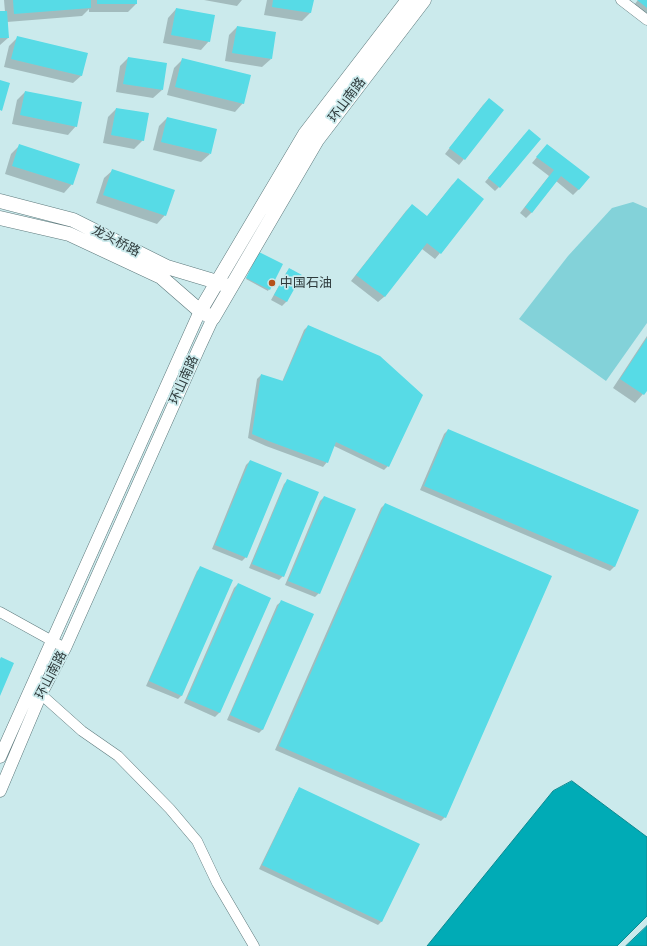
<!DOCTYPE html>
<meta charset="utf-8">
<style>
body{margin:0}
canvas{display:block;background:#cbeaec}
</style>
<canvas width="647" height="946"></canvas>
<script>
const ctx = document.querySelector('canvas').getContext('2d');
ctx.lineJoin = 'round';
function fill(path, color) { ctx.fillStyle = color; ctx.fill(path, 'evenodd'); }
function trace(path, color, width, dash) { ctx.strokeStyle = color; ctx.lineWidth = width; ctx.lineCap = dash ? 'butt' : 'round'; ctx.setLineDash(dash || []); ctx.stroke(path); }
function label(font, color, halo, rows, align = 'center') {
  ctx.font = font + ' Quicksand,"Noto Sans SC",sans-serif'; ctx.lineWidth = 3.5; ctx.setLineDash([]); ctx.textBaseline = 'middle'; ctx.strokeStyle = halo; ctx.fillStyle = color; for (const [text, x, y, turn = 0] of rows) {
    ctx.save(); ctx.translate(x, y); ctx.rotate((+turn || 0) * Math.PI / 180); ctx.textAlign = isNaN(turn) ? turn : align; if (halo) ctx.strokeText(text, 0, 0); ctx.fillText(text, 0, 0); ctx.restore();
  }
}
const green = new Path2D(`
 M633,202L647,208V323L606,381L519,319L568,256L612,208Z`);
const water = new Path2D(`
 M572,781L647,837V916L617,946H427L553,791Z
 M647,926V946H626Z`);
const shadow = new Path2D(`
 M4,0H136V4L128,12H89V9L82,16L7,22L8,38L0,45V12H5Z
 M204,0H242L237,6Z
 M267,0H313L310,13L302,21L264,15Z
 M638,0H647V19L630,10Z
 M176,9L209,41L201,50L163,43L168,18Z
 M237,27L271,59L262,67L225,61L229,35Z
 M17,38L82,75L73,83L4,67L9,46Z
 M128,58L162,90L153,98L116,92L120,66Z
 M182,60L243,103L235,112L167,95L174,68Z
 M25,92L76,126L68,135L12,124L17,100Z
 M489,99L464,159L459,165L445,154L483,105Z
 M116,109L143,140L134,149L103,143L108,117Z
 M167,118L210,154L201,162L153,150L159,126Z
 M525,134L499,187L495,191L485,182Z
 M547,145L579,189L573,195L556,181L532,212L526,218L520,213L549,176L532,163Z
 M19,146L72,184L64,193L5,174L11,154Z
 M113,170L165,215L157,224L96,203L104,178Z
 M458,180L440,253L435,259L422,249L384,297L378,302L351,281L406,211L412,205L427,217L452,185Z
 M258,254L282,265L268,291L246,279Z
 M290,269L301,275L286,302L282,306L271,300L286,273Z
 M308,326L388,466L384,470L334,446L327,462L323,467L266,446L248,438L257,379L261,375L282,382L304,330Z
 M647,336V389L643,394L635,403L613,388Z
 M448,430L638,510L614,567L610,571L420,490L444,434Z
 M250,461L246,557L242,561L212,549L246,465Z
 M288,480L283,576L279,580L249,568L284,484Z
 M324,497L319,593L315,597L285,585L320,501Z
 M385,504L445,817L441,821L275,750L381,508Z
 M201,567L182,695L178,699L146,686L197,571Z
 M238,584L219,713L215,717L184,703L234,588Z
 M282,601L263,729L259,733L227,720L277,605Z
 M300,789L382,921L378,925L259,869L296,793Z`);
const building = new Path2D(`
 M13,0H91V8L14,14Z
 M97,0H137V4H97Z
 M273,0H314L311,13L272,7Z
 M637,0H647V8Z
 M176,8L215,15L210,42L171,35Z
 M0,11H7L9,38H0Z
 M237,26L276,32L272,59L232,53Z
 M17,36L88,53L82,76L11,59Z
 M128,57L167,63L163,90L123,84Z
 M182,58L251,75L244,104L175,87Z
 M0,80L10,83L2,111L0,110Z
 M25,91L82,102L77,127L20,115Z
 M489,98L504,110L465,160L449,148Z
 M116,108L149,113L144,141L111,135Z
 M167,117L217,129L211,154L161,142Z
 M529,129L541,139L500,188L488,178Z
 M19,144L80,164L73,185L12,166Z
 M547,144L590,177L579,190L561,176L532,213L525,207L554,170L536,157Z
 M112,169L175,190L166,216L103,195Z
 M458,178L484,199L441,254L427,243L385,297L356,275L412,204L427,216Z
 M259,252L283,264L270,290L246,278Z
 M289,268L302,275L287,302L274,295Z
 M308,325L380,356L423,395L389,467L336,442L328,463L271,442L252,434L261,374L283,381Z
 M647,338V391L644,395L620,379Z
 M448,429L639,510L615,567L424,486Z
 M250,460L282,473L247,558L215,545Z
 M287,479L319,492L284,577L252,564Z
 M324,496L356,509L320,594L288,581Z
 M385,503L552,576L446,818L279,746Z
 M200,566L233,580L182,696L149,681Z
 M238,583L271,598L220,713L187,699Z
 M281,600L314,614L263,730L230,715Z
 M1,657L14,663L0,696V659Z
 M299,787L420,844L382,922L262,865Z`);
const minor = new Path2D(`
 M621,0L647,20
 M0,612L65,648
 M35,689L82,731L118,756L170,809L197,841L217,883L254,946`);
const tertiary = new Path2D(`
 M0,757L200,311
 M0,791L41,694L65,648L199,348L213,318`);
const secondary = new Path2D(`
 M0,201L73,220L167,267L217,282L225,285
 M0,218L69,234L161,277L200,311L213,318L317,140L424,0
 M200,311L305,134L408,0`);
const markers = [
 [272,283,4,"#b5511b"]
];
const streetNames = [
 ["环山南路",347,100,-53],
 ["龙头桥路",116,241,27],
 ["环山南路",184,380,-66],
 ["环山南路",51,675,-63]
];
const poiNames = [
 ["中国石油",280,283]
];
fill(green, '#83d2d9');
fill(water, '#00abb6');
trace(water, '#0e8991', 1);
fill(shadow, '#0003');
fill(building, '#57dbe6');
trace(minor, '#5e7a7d', 11);
trace(tertiary, '#5e7a7d', 13);
trace(secondary, '#5e7a7d', 15);
trace(minor, '#fff', 10);
trace(tertiary, '#fff', 12);
trace(secondary, '#fff', 14);
for (const [x, y, r, color] of markers) { const dot = new Path2D(); dot.arc(x, y, r, 0, 2 * Math.PI); ctx.fillStyle = color; ctx.fill(dot); trace(dot, '#cbeaec', 1.5); }
label('13px', '#2e3a3b', '#cbeaec', streetNames);
label('13px', '#2e3a3b', '#cbeaec', poiNames, 'left');
</script>
